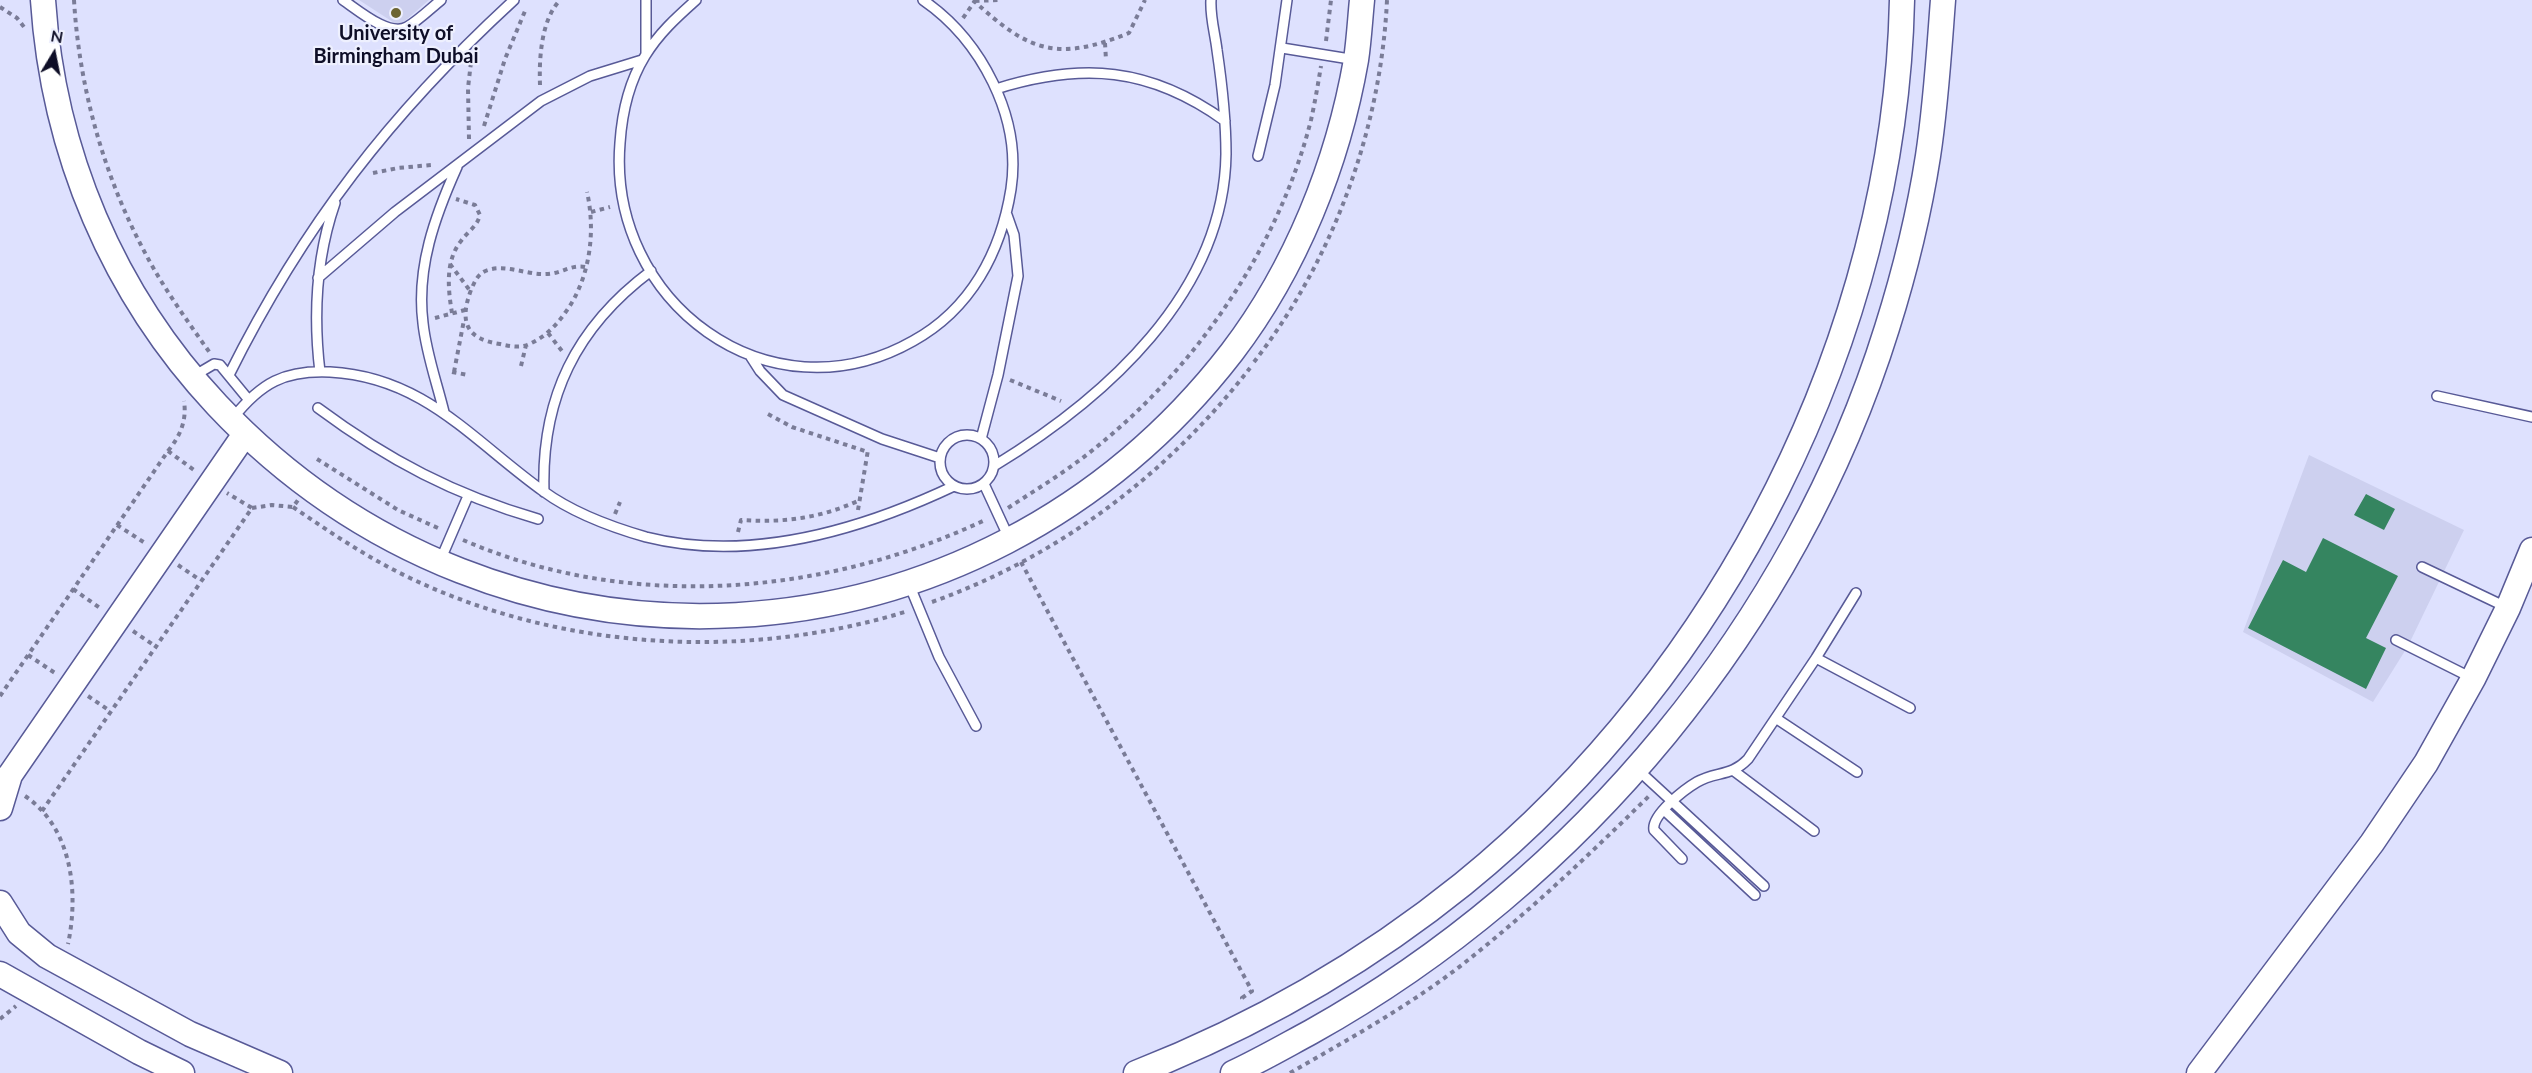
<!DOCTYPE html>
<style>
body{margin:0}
#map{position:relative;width:2532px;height:1073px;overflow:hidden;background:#dee1fe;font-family:Lato,sans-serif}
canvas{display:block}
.north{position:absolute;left:24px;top:24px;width:60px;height:60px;-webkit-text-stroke:4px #eef0fe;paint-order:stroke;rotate:10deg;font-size:16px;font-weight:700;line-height:24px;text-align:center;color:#0e0e27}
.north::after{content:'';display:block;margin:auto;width:21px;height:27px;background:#0e0e27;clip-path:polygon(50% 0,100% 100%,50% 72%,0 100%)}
</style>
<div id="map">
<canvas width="2532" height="1073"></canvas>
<div class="north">N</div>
</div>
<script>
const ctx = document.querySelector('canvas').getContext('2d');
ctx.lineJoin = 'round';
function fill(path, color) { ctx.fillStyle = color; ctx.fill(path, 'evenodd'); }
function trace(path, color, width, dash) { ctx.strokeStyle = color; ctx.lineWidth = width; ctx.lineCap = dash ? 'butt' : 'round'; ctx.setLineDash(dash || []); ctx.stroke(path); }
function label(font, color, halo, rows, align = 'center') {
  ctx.font = font + ' Lato,sans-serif'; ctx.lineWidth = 4.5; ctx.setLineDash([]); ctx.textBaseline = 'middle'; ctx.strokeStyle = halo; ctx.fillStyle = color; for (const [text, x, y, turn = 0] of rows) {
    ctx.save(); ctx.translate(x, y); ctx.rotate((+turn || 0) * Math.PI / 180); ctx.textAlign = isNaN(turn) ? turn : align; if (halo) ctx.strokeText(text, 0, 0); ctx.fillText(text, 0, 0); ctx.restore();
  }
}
const built = new Path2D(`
 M359,0H429L399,26Z
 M2309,455L2464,530L2408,646L2373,702L2243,632Z`);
const building = new Path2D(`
 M2366,494L2395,509L2384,530L2354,515Z
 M2323,538L2398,576L2366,638L2386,648L2366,689L2248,628L2283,560L2306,572Z`);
const path = new Path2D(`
 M74,0C79,86 103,173 143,249C162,286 186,319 210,353
 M973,0C1029,52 1057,62 1129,33L1145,0
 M975,1L998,0
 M0,7L17,18L24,27
 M963,18L975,1
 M1326,41L1331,0
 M1105,43L1106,60
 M540,85C539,59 541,20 560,0
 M484,126L505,59L525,11
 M469,139L468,88L471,62
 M373,173L398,168L431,165
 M591,212L610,207
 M450,264L471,292
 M585,267C571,264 561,274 546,274C527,275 506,264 488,270C478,273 475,281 471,290C459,322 466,339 500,344C509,346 519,348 527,345C544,338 555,327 565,313C590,279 596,232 587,192
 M452,313C448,289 445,261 461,241C468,231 477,227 480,215L475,205L456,199
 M435,318L465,310
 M548,333L562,351
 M1254,362C1333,260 1381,129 1387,0
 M521,366L526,345
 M452,372L468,375
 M454,372L464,320
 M1010,380L1061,401
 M768,414L792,427L868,452
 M168,451C180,436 187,421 184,401
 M317,459L398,510L440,529
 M293,507C331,533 368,558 410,578C563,651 747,661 908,611
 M252,508L272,505L293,507L298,500
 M1008,508C1037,489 1067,471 1094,449C1196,368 1279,247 1311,120C1315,102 1318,84 1321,66
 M858,510L868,450
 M615,514L620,502
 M117,525L145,543
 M738,532L741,520C784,523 821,518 860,500
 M463,540C629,612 824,596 985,520
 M1021,562L1252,991L1242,998L1245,1001
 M178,565L200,580
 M73,589L100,608
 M932,602C1058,557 1168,474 1250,368
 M133,631L155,646
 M28,655L55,673
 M0,696L168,451L194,470
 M88,696L110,711
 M25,796C72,828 79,892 68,944
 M42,811L252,508L227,493
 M0,1019L16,1006
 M1290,1073C1349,1039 1409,1006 1463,964C1529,912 1589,855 1649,796`);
const service = new Path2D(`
 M343,0C358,10 389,37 407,27C419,20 430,9 441,0
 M646,0V54
 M696,0C677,17 659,33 645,56C629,82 622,113 620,143C607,301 768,423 913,341C971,309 1001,252 1011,189C1022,117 981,40 923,0
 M1282,48L1356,60
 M996,89C1082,62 1150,67 1225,121
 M1258,156L1275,85L1287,0
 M318,278L395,212L541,101L590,76L642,60
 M751,357L760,371L783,395L882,439L940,458
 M320,372C313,314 316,258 335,203
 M229,375C303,226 392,112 514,0
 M192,377L214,364L220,365L248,399
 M2437,396L2532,417
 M318,408C388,460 455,495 538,519
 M444,412C437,383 426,353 423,323C416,268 435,216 457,167
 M233,418C261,383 284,370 330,372C424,377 472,440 543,491C573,513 611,527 646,537C749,563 861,530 954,486
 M940 462a27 27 0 1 1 54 0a27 27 0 1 1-54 0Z
 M981,439L998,375L1018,276L1014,235L1007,215
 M994,466C1104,399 1224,294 1226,154C1226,120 1222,84 1217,50C1215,33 1210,17 1211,0
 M984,484L1009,538
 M544,492C541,398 576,327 651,271
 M440,561L468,496
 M2422,567L2506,607
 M909,584L939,657L976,726
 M2396,640L2472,678
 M1816,658L1910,708
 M1777,719L1857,772
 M1637,769L1764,886
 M1734,771L1814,831
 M1664,810L1755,895
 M1682,859L1654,830C1651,815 1685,789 1697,782C1716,771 1731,777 1748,759L1816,658L1856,593`);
const tertiary = new Path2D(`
 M43,0C53,152 113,294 217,405C502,708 979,680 1232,352C1296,268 1338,163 1356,60C1359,40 1360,20 1362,0
 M0,785L10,775L245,434
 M0,808L10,775
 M0,903L19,933L47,956L190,1034L280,1073
 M0,974L139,1052L182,1073
 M1136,1073C1253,1027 1365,963 1463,884C1723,673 1895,336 1902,0
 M1233,1073C1259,1061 1285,1046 1311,1032C1580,882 1795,623 1887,328C1905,271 1919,214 1928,156C1936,104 1939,52 1943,0
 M2199,1073L2372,843L2426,763L2473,679L2508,608L2532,550`);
const markers = [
 [396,13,6,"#6d6531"]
];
const poiNames = [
 ["University of",396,34],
 ["Birmingham Dubai",396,57]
];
fill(built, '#cdd0ef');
fill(building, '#358560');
trace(service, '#585a97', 12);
trace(tertiary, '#585a97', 27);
trace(path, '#7a7c97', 4, [4.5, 4.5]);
trace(service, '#fff', 9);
trace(tertiary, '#fff', 24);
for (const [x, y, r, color] of markers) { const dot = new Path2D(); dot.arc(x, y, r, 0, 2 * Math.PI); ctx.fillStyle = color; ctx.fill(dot); trace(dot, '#eef0fe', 2); }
label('bold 20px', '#0e0e27', '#eef0fe', poiNames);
</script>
